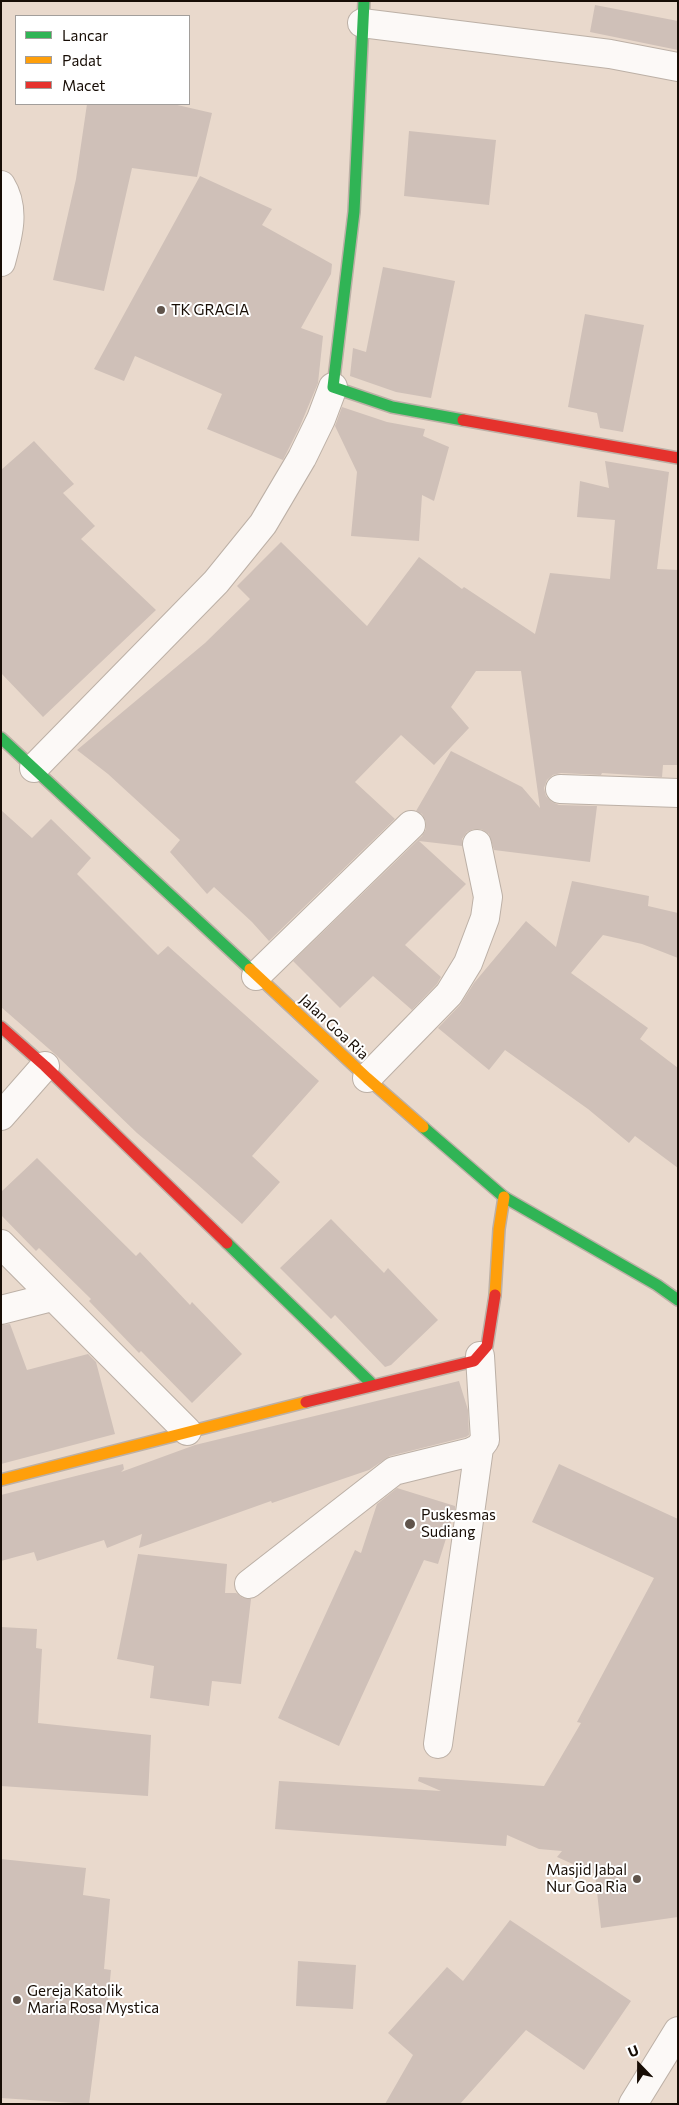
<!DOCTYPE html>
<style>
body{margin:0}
#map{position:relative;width:679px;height:2105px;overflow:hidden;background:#e9d9cc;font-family:Commissioner,sans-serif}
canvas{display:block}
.frame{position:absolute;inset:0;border:2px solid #170d05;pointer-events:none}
.legend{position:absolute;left:15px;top:15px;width:175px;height:90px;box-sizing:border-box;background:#fff;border:1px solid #a29e9b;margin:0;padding:6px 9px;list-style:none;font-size:15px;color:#170d05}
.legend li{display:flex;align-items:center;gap:10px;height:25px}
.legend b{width:25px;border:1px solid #a29e9b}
.north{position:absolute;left:614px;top:2040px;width:50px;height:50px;-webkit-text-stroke:4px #fff;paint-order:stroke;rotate:338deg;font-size:14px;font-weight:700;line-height:20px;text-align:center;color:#170d05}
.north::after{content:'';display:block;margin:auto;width:18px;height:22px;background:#170d05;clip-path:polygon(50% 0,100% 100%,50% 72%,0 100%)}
</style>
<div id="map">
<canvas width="679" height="2105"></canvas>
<div class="frame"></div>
<ul class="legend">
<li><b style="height:6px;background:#30b455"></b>Lancar</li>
<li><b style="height:6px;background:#ff9f0a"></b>Padat</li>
<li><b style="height:6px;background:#e5322d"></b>Macet</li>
</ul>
<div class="north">U</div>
</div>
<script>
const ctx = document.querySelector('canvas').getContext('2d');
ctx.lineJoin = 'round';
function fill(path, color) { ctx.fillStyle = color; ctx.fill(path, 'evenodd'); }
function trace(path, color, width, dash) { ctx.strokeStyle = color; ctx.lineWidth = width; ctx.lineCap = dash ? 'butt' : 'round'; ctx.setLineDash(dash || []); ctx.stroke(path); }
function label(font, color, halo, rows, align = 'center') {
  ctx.font = font + ' Commissioner,sans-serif'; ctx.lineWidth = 4; ctx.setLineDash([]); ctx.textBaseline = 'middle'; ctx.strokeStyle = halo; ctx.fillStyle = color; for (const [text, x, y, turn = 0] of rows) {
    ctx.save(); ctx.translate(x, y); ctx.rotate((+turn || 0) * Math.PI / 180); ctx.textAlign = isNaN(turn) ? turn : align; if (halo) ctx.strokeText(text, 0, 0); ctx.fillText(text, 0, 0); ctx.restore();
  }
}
const building = new Path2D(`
 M595,5L678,21V50L590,32Z
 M87,104H173L212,113L197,177L132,168L104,291L53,280L76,179Z
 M409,131L496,140L489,205L404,196Z
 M200,176L272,209L262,225L332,264L331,274L301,328L323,336L318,383L300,426L283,460L207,429L222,394L135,356L124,381L94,369Z
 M383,267L455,281L431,398L396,392L350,376L353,348L366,352Z
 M585,314L644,325L623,432L600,428L597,413L568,407Z
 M342,407L387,422L425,429L423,436L449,447L434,501L422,495L419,541L351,536L357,472L335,426Z
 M34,441L74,484L63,493L95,526L81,539L156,610L43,717L1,673V470Z
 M605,461L669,472L657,569L678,570V765H663L662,777L602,773L601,775L561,773L553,775L547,780L544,788L546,796L552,802L559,805L597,806L590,862L494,850L489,834L481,829H474L467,832L462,839V846L419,841L466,884L405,945L441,977L437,984L412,1010L373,976L340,1008L293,961L422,836L426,829V822L422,814L416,811L451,751L522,787L540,808L521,671H476L451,707L469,728L434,765L401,735L355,782L395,819L269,941L252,922L214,887L207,894L170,852L180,840L108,774L77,750L205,643L250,599L237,586L281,542L367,626L419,557L462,589L464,587L535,634L550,573L610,579L615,520L577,517L580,481L609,488Z
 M1,810L32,838L51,819L91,858L77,874L158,955L168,946L319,1081L252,1156L280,1182L242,1224L196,1183L137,1133L56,1055L1,1007Z
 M572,881L649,896L648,906L678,913V958L642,944L603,935L571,973L648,1028L640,1039L678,1068V1168L635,1136L629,1143L588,1109L505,1050L489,1070L438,1028L460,1005L474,983L526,921L556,947Z
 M37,1158L136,1256L140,1252L190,1305L192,1302L242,1354L192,1403L141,1351L139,1353L89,1301L91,1299L39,1248L36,1251L1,1215V1192Z
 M331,1219L384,1273L388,1268L438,1320L391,1365L385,1367L335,1315L331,1319L280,1268Z
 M10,1324L27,1370L88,1354L96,1362L115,1434L1,1464V1325Z
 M459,1381L468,1410L469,1435L466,1437L390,1456L369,1470L272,1503L271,1501L139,1548L142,1534L107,1548L104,1540L37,1561L34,1552L1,1561V1495L123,1464L124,1469L121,1472L195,1445Z
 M559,1464L678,1519V1917L601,1928L595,1874L557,1857L562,1851L539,1849L507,1835L506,1846L275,1829L279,1781L441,1791L418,1781L419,1777L544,1786L581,1723L577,1722L654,1578L532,1522Z
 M397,1488L455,1506V1510L438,1564L424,1560L339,1746L278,1718L355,1550L361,1553L377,1504Z
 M138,1554L227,1564L225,1593H236L243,1598L251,1599L241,1684L212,1681L209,1706L150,1698L154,1666L117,1659Z
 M1,1627L37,1629L36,1648L42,1649L38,1723L151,1735L148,1796L1,1786Z
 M1,1859L86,1868L83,1895L110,1899L104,1969L111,1970L107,2011L101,2010L89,2104L1,2098Z
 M510,1920L631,2001L584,2070L526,2030L460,2104H385L413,2055L388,2033L447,1967L463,1981Z
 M298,1961L356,1965L353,2009L296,2006Z`);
const street = new Path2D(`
 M362,23L610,54L678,67
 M1,185C16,209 8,236 1,262
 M34,768L216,582L263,524L302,458L321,419L333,387
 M560,789L678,793
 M256,976L411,825
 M367,1078L449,994L468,963L485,918L488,897L477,844
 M1,1116L45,1066
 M1,1244L187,1431
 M1,1310L52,1297
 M249,1584L394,1471L471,1452L479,1448L485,1440L480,1356
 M438,1744L479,1448
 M633,2104L678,2031`);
const fast = new Path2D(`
 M364,1L354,212L333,387L392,407L463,420
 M1,738L250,969
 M423,1127L504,1197L657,1285L678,1300
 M227,1243L373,1385`);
const slow = new Path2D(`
 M250,969L367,1078L423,1127
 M495,1295L499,1229L504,1197
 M1,1480L306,1402`);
const jam = new Path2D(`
 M463,420L678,458
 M1,1027L45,1066L227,1243
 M306,1402L474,1361L487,1346L495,1295`);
const markers = [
 [161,310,5,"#60544b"],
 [410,1524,6,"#60544b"],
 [637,1879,5,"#60544b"],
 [17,2000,5,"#60544b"]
];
const poiNames = [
 ["TK GRACIA",171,310],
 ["Puskesmas",421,1515],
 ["Sudiang",421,1532],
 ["Masjid Jabal",627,1870,"right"],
 ["Nur Goa Ria",627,1887,"right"],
 ["Gereja Katolik",27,1991],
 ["Maria Rosa Mystica",27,2008]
];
const streetNames = [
 ["Jalan Goa Ria",334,1027,43]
];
fill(building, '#cfc0b8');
trace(street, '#bcb0a6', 30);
trace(fast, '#bcb0a6', 14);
trace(slow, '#bcb0a6', 14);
trace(jam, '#bcb0a6', 14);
trace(street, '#fcf9f7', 28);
trace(fast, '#30b455', 11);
trace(slow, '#ff9f0a', 11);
trace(jam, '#e5322d', 11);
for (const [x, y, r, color] of markers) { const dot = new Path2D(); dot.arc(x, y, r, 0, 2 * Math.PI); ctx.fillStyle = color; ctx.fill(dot); trace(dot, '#fff', 2); }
label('15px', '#170d05', '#fff', poiNames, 'left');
label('15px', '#170d05', '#fff', streetNames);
</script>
